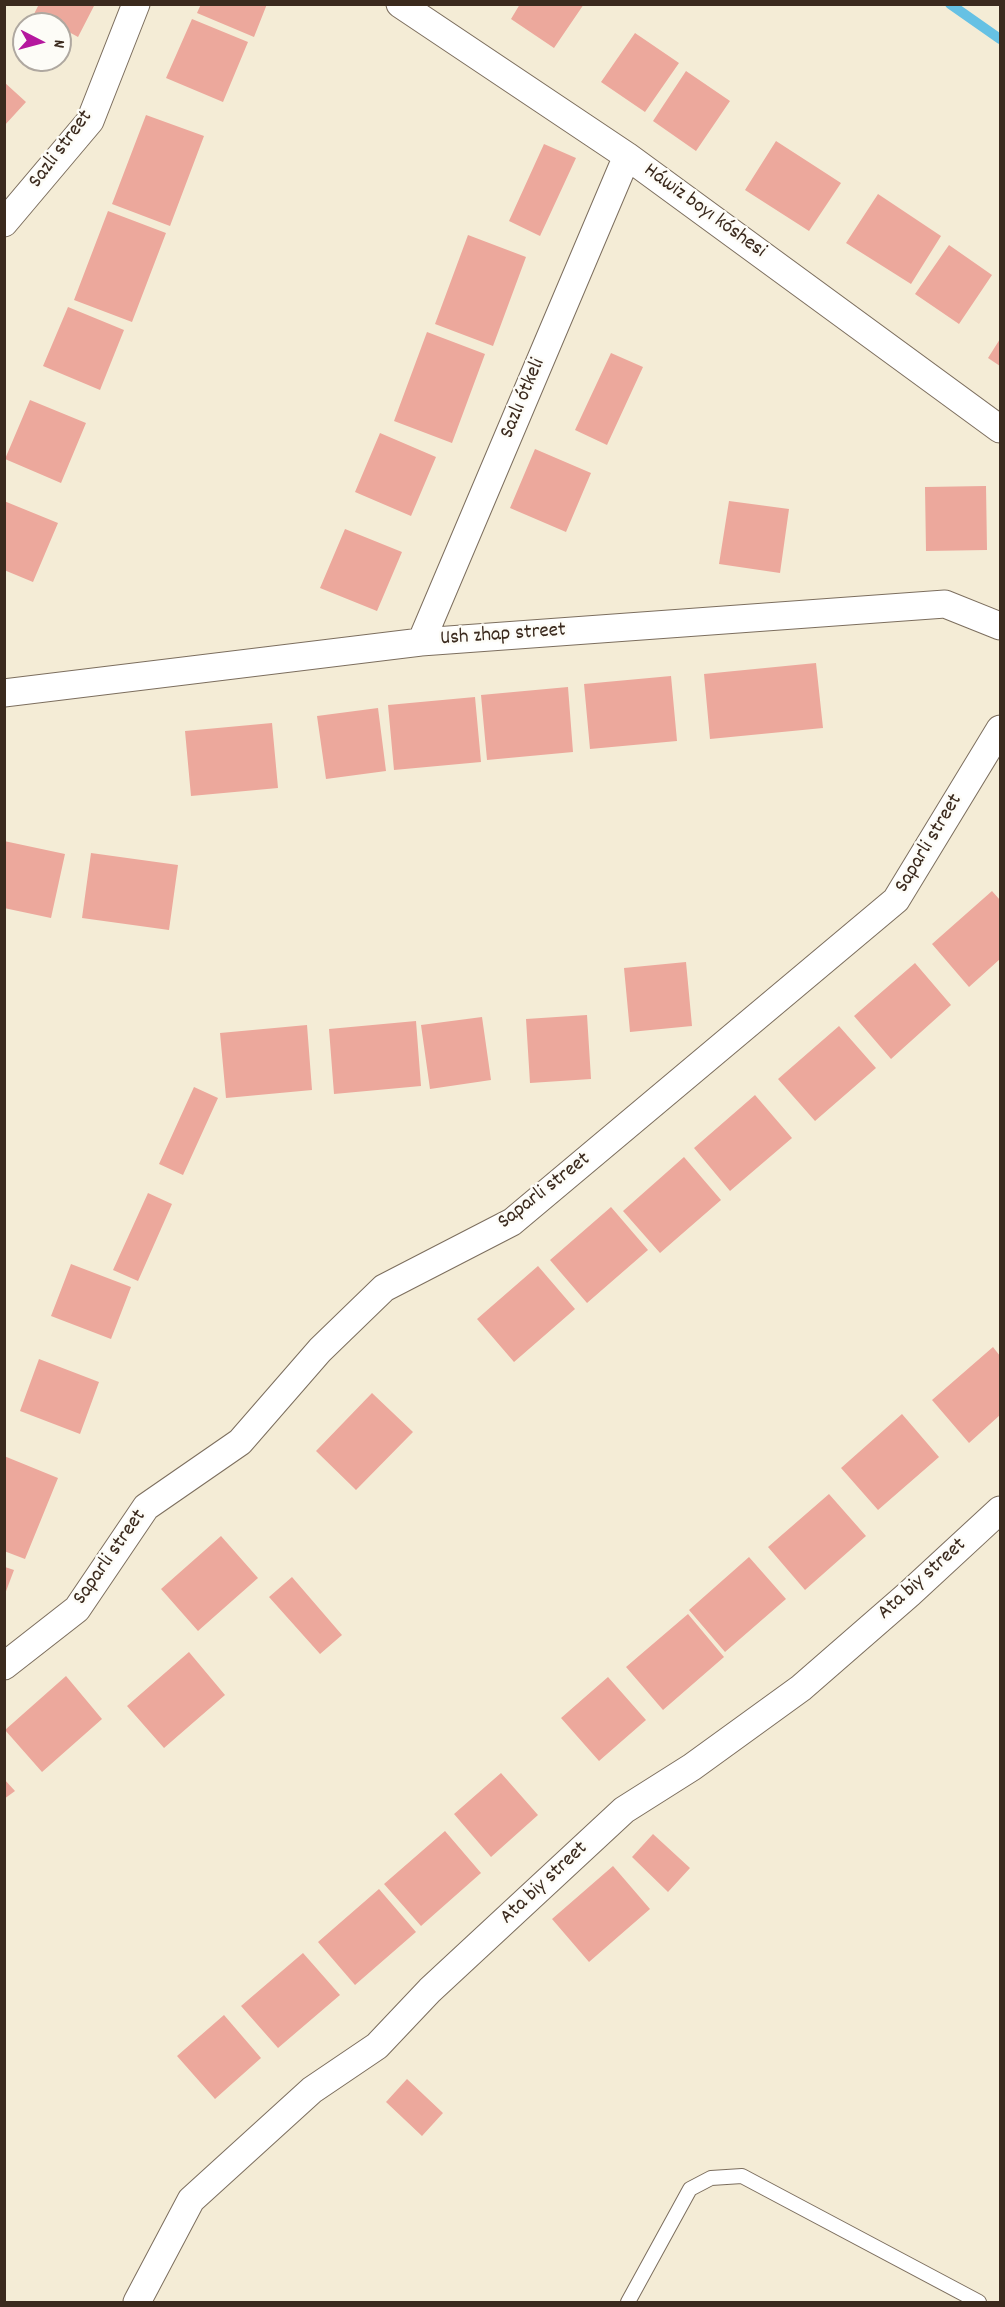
<!DOCTYPE html>
<meta charset="utf-8">
<style>
body{margin:0}
#map{position:relative;width:1005px;height:2307px;overflow:hidden;background:#f4ecd6;font-family:Dekko,sans-serif}
canvas{display:block}
.frame{position:absolute;inset:0;border:6px solid #3b2a1e;pointer-events:none}
.north{position:absolute;left:12px;top:12px;width:60px;height:60px;box-sizing:border-box;background:#fdfcf7;border:2px solid #afa8a0;border-radius:50%;rotate:96deg;font-size:16px;font-weight:700;line-height:24px;text-align:center;color:#3b2a1e}
.north::after{content:'';display:block;margin:auto;width:21px;height:27px;background:#b5179e;clip-path:polygon(50% 0,100% 100%,50% 72%,0 100%)}
</style>
<div id="map">
<canvas width="1005" height="2307"></canvas>
<div class="frame"></div>
<div class="north">N</div>
</div>
<script>
const ctx = document.querySelector('canvas').getContext('2d');
ctx.lineJoin = 'round';
function trace(path, color, width, dash) { ctx.strokeStyle = color; ctx.lineWidth = width; ctx.lineCap = dash ? 'butt' : 'round'; ctx.setLineDash(dash || []); ctx.stroke(path); }
function fill(path, color) { ctx.fillStyle = color; ctx.fill(path, 'evenodd'); }
function label(font, color, halo, rows, align = 'center') {
  ctx.font = font + ' Dekko,sans-serif'; ctx.lineWidth = 5; ctx.setLineDash([]); ctx.textBaseline = 'middle'; ctx.strokeStyle = halo; ctx.fillStyle = color; for (const [text, x, y, turn = 0] of rows) {
    ctx.save(); ctx.translate(x, y); ctx.rotate((+turn || 0) * Math.PI / 180); ctx.textAlign = isNaN(turn) ? turn : align; if (halo) ctx.strokeText(text, 0, 0); ctx.fillText(text, 0, 0); ctx.restore();
  }
}
const stream = new Path2D(`
 M950,4L1000,39`);
const building = new Path2D(`
 M39,4H95L78,37L60,27V24H53L34,14Z
 M201,4H267L254,37L197,13Z
 M520,4H584L554,48L511,19Z
 M192,19L248,42L223,102L166,78Z
 M635,33L679,63L645,112L601,82Z
 M686,71L730,101L696,151L653,121Z
 M4,82L26,102L4,126Z
 M146,115L204,136L170,226L112,204Z
 M776,141L841,183L809,231L745,190Z
 M544,144L576,158L540,236L509,221Z
 M878,194L941,236L911,284L846,243Z
 M108,211L166,233L132,322L74,300Z
 M468,235L526,257L493,346L435,324Z
 M949,245L992,275L959,324L915,294Z
 M68,307L124,330L100,390L43,366Z
 M427,332L485,354L452,443L394,421Z
 M1000,339V366L988,358Z
 M611,353L643,367L607,445L575,430Z
 M30,400L86,423L61,483L5,459Z
 M380,433L436,457L411,516L355,492Z
 M535,449L591,473L566,532L510,508Z
 M986,486L987,550L926,551L925,487Z
 M4,501L58,523L33,582L4,570Z
 M729,501L789,509L780,573L719,564Z
 M345,529L402,552L377,611L320,588Z
 M816,663L823,728L710,739L704,674Z
 M671,676L677,741L590,749L584,684Z
 M568,687L573,752L487,760L481,695Z
 M475,697L481,762L394,770L388,705Z
 M378,708L386,771L326,779L317,716Z
 M272,723L278,788L191,796L185,731Z
 M4,841L65,854L51,918L4,908Z
 M91,853L178,865L169,930L82,918Z
 M992,891L1000,900V959L969,987L932,944Z
 M686,962L692,1026L630,1032L624,968Z
 M915,963L951,1005L891,1059L854,1016Z
 M587,1015L591,1079L530,1083L526,1019Z
 M482,1017L491,1080L430,1089L421,1025Z
 M416,1021L421,1086L334,1094L329,1029Z
 M307,1025L312,1090L226,1098L220,1033Z
 M839,1026L876,1068L815,1121L778,1079Z
 M194,1087L218,1098L183,1175L159,1164Z
 M755,1095L792,1138L730,1191L694,1148Z
 M684,1157L721,1200L660,1253L623,1211Z
 M148,1193L172,1204L138,1281L113,1270Z
 M611,1207L648,1250L587,1303L550,1260Z
 M71,1264L131,1287L111,1339L51,1316Z
 M538,1266L575,1309L514,1362L477,1319Z
 M993,1347L1000,1356V1415L969,1443L932,1400Z
 M39,1359L99,1382L80,1434L20,1411Z
 M372,1393L413,1432L356,1490L316,1451Z
 M902,1414L939,1457L878,1510L841,1468Z
 M4,1456L58,1478L25,1559L4,1551Z
 M829,1494L866,1536L805,1590L768,1547Z
 M221,1536L258,1578L198,1631L161,1589Z
 M749,1557L786,1599L725,1652L689,1610Z
 M5,1567L14,1570L5,1594Z
 M292,1577L342,1635L320,1654L269,1597Z
 M688,1614L724,1657L663,1710L626,1667Z
 M189,1652L225,1695L164,1748L127,1706Z
 M66,1676L102,1719L42,1772L5,1730Z
 M608,1677L646,1720L599,1761L561,1718Z
 M501,1773L538,1815L491,1857L454,1814Z
 M4,1779L15,1791L4,1799Z
 M445,1831L481,1873L421,1926L384,1884Z
 M653,1834L690,1868L668,1892L632,1857Z
 M613,1866L650,1909L589,1962L552,1919Z
 M379,1889L416,1932L355,1985L318,1942Z
 M303,1953L340,1995L278,2048L241,2006Z
 M224,2015L261,2058L215,2099L177,2056Z
 M407,2079L443,2113L422,2136L386,2102Z`);
const service = new Path2D(`
 M628,2302L690,2189L711,2178L742,2176L979,2302`);
const minor = new Path2D(`
 M400,4L627,156L1000,429
 M4,223L90,121L136,4
 M421,642L627,156
 M4,693L421,642L945,604L1000,626
 M4,1666L77,1609L146,1507L240,1442L320,1350L384,1288L512,1222L896,900L1000,729
 M137,2302L191,2200L312,2090L377,2046L430,1990L624,1810L692,1767L801,1688L909,1594L1000,1510`);
const streetNames = [
 ["Sazli street",62,150,-53],
 ["Háwiz boyı kóshesi",704,212,36],
 ["Sazlı ótkeli",524,399,-67],
 ["Ush zhap street",503,636,-4],
 ["Saparli street",930,844,-59],
 ["Saparli street",545,1192,-38],
 ["Saparli street",111,1558,-55],
 ["Ata biy street",923,1580,-42],
 ["Ata biy street",545,1884,-43]
];
trace(stream, '#66c1e4', 10);
fill(building, '#eca89c');
trace(service, '#7c6e5e', 16);
trace(minor, '#7c6e5e', 29);
trace(service, '#fff', 14);
trace(minor, '#fff', 27);
label('21px', '#3b2a1e', '#fdfcf7', streetNames);
</script>
